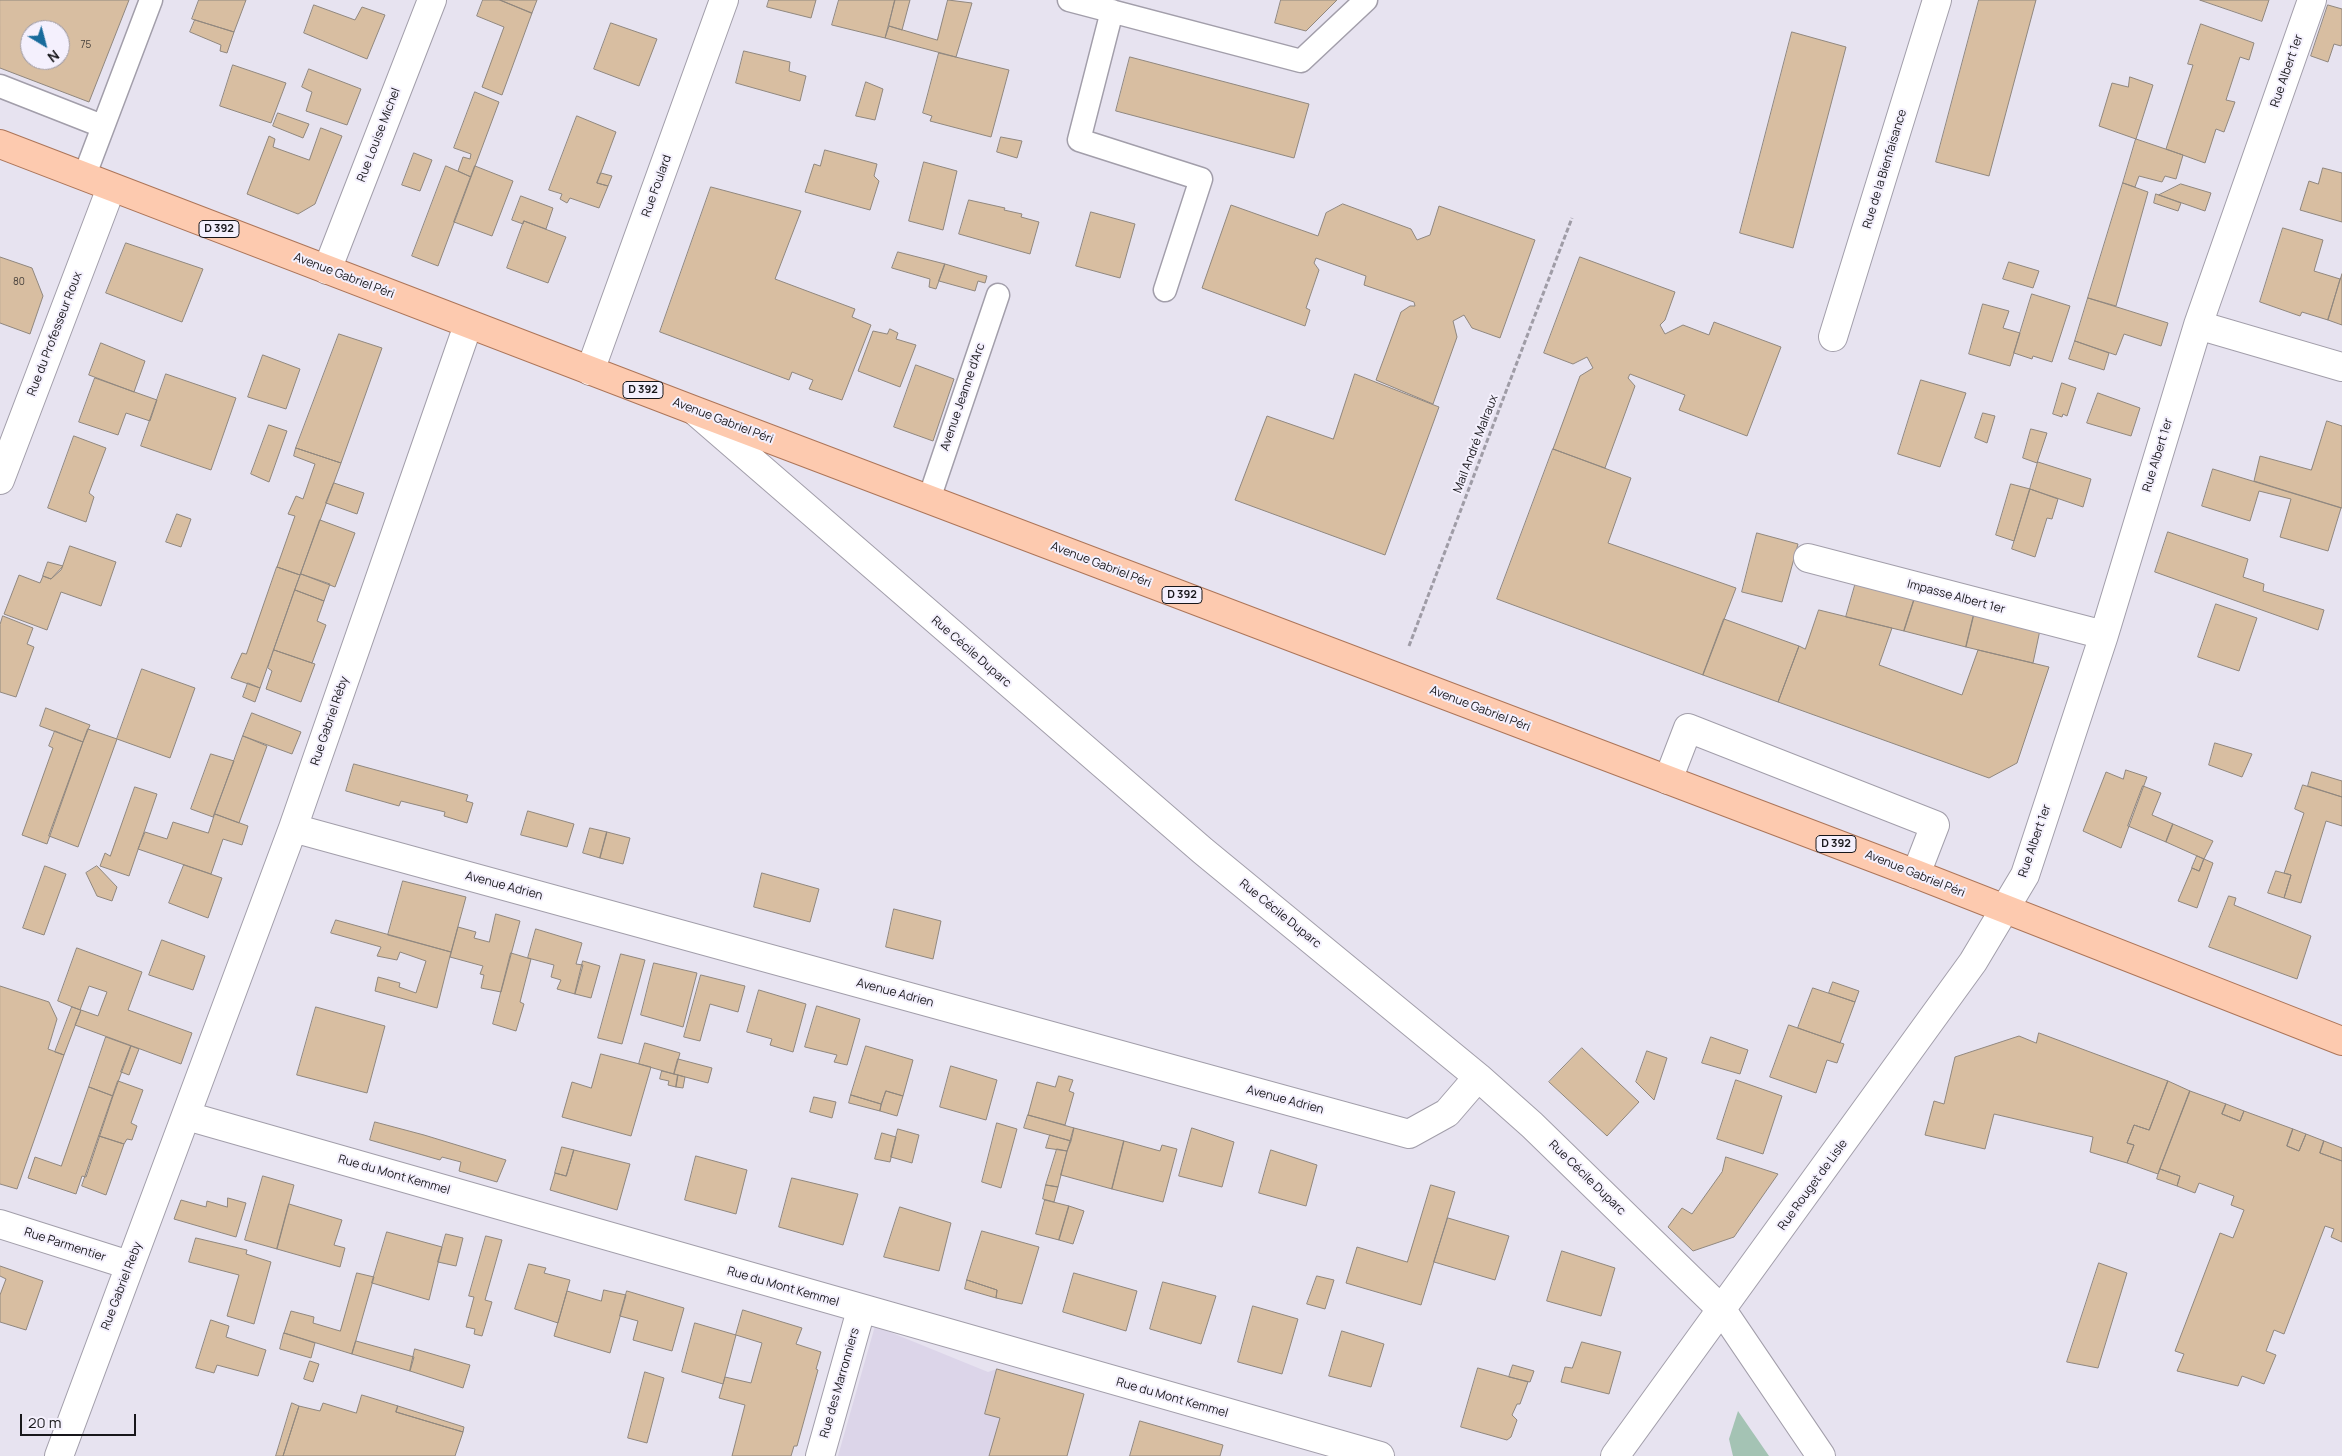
<!DOCTYPE html>
<meta charset="utf-8">
<style>
body{margin:0}
#map{position:relative;width:2342px;height:1456px;overflow:hidden;background:#e7e3f0;font-family:Manrope,sans-serif}
canvas{display:block}
.north{position:absolute;left:20px;top:20px;width:50px;height:50px;box-sizing:border-box;background:#f4f0fd;border:1px solid #9c99a3;border-radius:50%;rotate:143deg;font-size:14px;font-weight:700;line-height:20px;text-align:center;color:#18171b}
.north::after{content:'';display:block;margin:auto;width:18px;height:22px;background:#186b9c;clip-path:polygon(50% 0,100% 100%,50% 72%,0 100%)}
.scale{position:absolute;left:20px;top:1414px;width:116px;height:22px;box-sizing:border-box;border:2px solid #18171b;border-top:0;padding-left:6px;font-size:15px;line-height:18px;white-space:nowrap;color:#18171b;-webkit-text-stroke:4px #f4f0fd;paint-order:stroke}
</style>
<div id="map">
<canvas width="2342" height="1456"></canvas>
<div class="north">N</div>
<div class="scale">20 m</div>
</div>
<script>
const ctx = document.querySelector('canvas').getContext('2d');
ctx.lineJoin = 'round';
function fill(path, color) { ctx.fillStyle = color; ctx.fill(path, 'evenodd'); }
function trace(path, color, width, dash) { ctx.strokeStyle = color; ctx.lineWidth = width; ctx.lineCap = dash ? 'butt' : 'round'; ctx.setLineDash(dash || []); ctx.stroke(path); }
function label(font, color, halo, rows, align = 'center') {
  ctx.font = font + ' Manrope,sans-serif'; ctx.lineWidth = 4; ctx.setLineDash([]); ctx.textBaseline = 'middle'; ctx.strokeStyle = halo; ctx.fillStyle = color; for (const [text, x, y, turn = 0] of rows) {
    ctx.save(); ctx.translate(x, y); ctx.rotate((+turn || 0) * Math.PI / 180); ctx.textAlign = isNaN(turn) ? turn : align; if (halo) ctx.strokeText(text, 0, 0); ctx.fillText(text, 0, 0); ctx.restore();
  }
}
const built = new Path2D(`
 M875,1326L988,1372L997,1369L1084,1394L1067,1456H838Z`);
const green = new Path2D(`
 M1738,1411L1769,1456H1733L1729,1439Z`);
const building = new Path2D(`
 M0,0H129L89,102L0,68ZM30,30H60V60H30Z
 M199,0H246L234,32L192,19Z
 M483,0H500L532,13L502,95L482,87L504,27L477,16Z
 M500,0H537L532,13Z
 M769,0H816L811,18L767,7Z
 M839,0H895L885,38L832,25Z
 M895,0H910L902,30L889,26Z
 M948,0L972,3L956,57L885,38L889,26L937,40Z
 M1281,0H1337L1306,31L1275,23Z
 M1979,0H2036L1989,176L1936,162Z
 M2200,0H2269L2262,21Z
 M314,5L355,20L362,7L385,15L367,59L304,33Z
 M2328,5L2342,9V44L2341,46L2334,44L2328,62L2311,56Z
 M195,20L234,32L227,53L220,51L221,45L190,32Z
 M611,23L657,39L639,86L594,69Z
 M2201,24L2254,43L2249,60L2240,57L2226,100L2235,102L2224,132L2216,129L2205,163L2166,149L2193,65L2188,64Z
 M1792,32L1846,47L1793,248L1740,233Z
 M744,51L790,62L789,71L806,76L800,101L736,83Z
 M939,53L1009,70L991,137L930,121L932,116L923,113Z
 M1130,57L1309,104L1294,158L1116,111Z
 M233,65L286,83L271,123L220,106Z
 M309,69L361,89L347,125L306,111L312,92L302,87Z
 M2130,77L2153,85L2136,139L2099,126L2112,83L2128,87Z
 M866,82L883,89L875,120L856,116Z
 M475,92L499,102L471,177L458,171L463,157L470,159L471,154L454,148Z
 M278,113L309,124L303,138L273,126Z
 M577,116L616,132L597,183L608,186L599,208L570,198L567,203L560,199L562,194L549,190Z
 M321,128L342,136L315,204L298,214L247,194L269,136L275,139L273,147L309,160Z
 M1001,137L1022,141L1017,158L997,152Z
 M2136,139L2183,155L2176,179L2165,176L2162,182L2139,176L2135,187L2123,183Z
 M825,150L877,164L874,176L879,181L870,210L805,192L814,164L820,166Z
 M414,153L432,160L420,191L402,185Z
 M924,162L957,171L943,230L909,221Z
 M446,166L471,177L438,266L412,256Z
 M475,166L513,181L492,236L454,222Z
 M2323,168L2342,173V222L2300,210L2309,181L2318,184Z
 M601,173L612,176L608,186L597,183Z
 M2123,183L2148,192L2116,306L2088,298Z
 M2181,184L2211,193L2205,211L2159,195Z
 M711,187L801,211L775,279L855,309L852,317L871,325L842,400L809,389L813,380L792,372L789,380L660,332Z
 M2156,194L2181,203L2178,211L2154,203Z
 M521,196L553,208L546,229L524,221L523,224L512,220Z
 M969,200L1005,208L1004,210L1022,214L1021,217L1039,222L1030,254L959,234Z
 M1343,204L1411,229L1417,240L1430,235L1439,206L1535,240L1500,338L1472,328L1464,315L1453,321L1457,337L1433,404L1376,380L1401,312L1410,306H1415L1414,302L1364,285L1366,276L1316,258L1314,263L1319,270L1306,308L1310,310L1305,326L1202,288L1231,205L1318,236L1326,213Z
 M1091,212L1135,224L1120,278L1076,266Z
 M524,221L566,237L548,283L507,268Z
 M2283,228L2323,240L2314,271L2340,279L2328,320L2302,312L2300,316L2260,302Z
 M126,243L203,269L182,322L106,293Z
 M898,252L945,264L936,289L929,287L930,279L892,268Z
 M0,257L32,268L43,296L30,334L0,323Z
 M1580,257L1675,292L1665,320L1660,325L1665,334L1683,325L1709,335L1714,322L1781,347L1747,436L1679,410L1685,395L1630,374L1628,378L1635,386L1605,468L1553,449L1580,376L1593,368L1587,357L1573,364L1544,353Z
 M2009,262L2039,271L2033,288L2003,279Z
 M945,264L979,274L987,276L985,283L978,281L975,291L939,281Z
 M2342,274V325L2328,320Z
 M2032,294L2070,306L2052,362L2033,356L2032,359L2014,353Z
 M2088,298L2168,323L2161,346L2124,334L2116,355L2075,341Z
 M1983,304L2009,311L2003,328L2020,333L2010,366L1969,354Z
 M890,329L898,333L896,339L916,345L900,387L858,371L873,331L887,334Z
 M339,334L382,348L341,463L296,448Z
 M2075,341L2109,353L2104,370L2069,359Z
 M101,343L145,361L134,392L89,375Z
 M263,355L300,369L286,409L248,397Z
 M916,365L954,379L933,441L894,427Z
 M166,374L236,398L211,470L141,446Z
 M1355,374L1439,407L1385,555L1235,500L1267,416L1333,439Z
 M95,378L157,400L150,421L126,413L118,435L79,422Z
 M1921,380L1966,393L1940,467L1898,454Z
 M2062,383L2076,388L2067,416L2063,414L2062,417L2053,414Z
 M2098,393L2140,408L2131,436L2087,423Z
 M1983,413L1995,416L1987,443L1975,438Z
 M2327,421L2342,426V508L2254,481L2260,456L2311,470Z
 M269,425L287,431L269,482L251,474Z
 M2031,429L2047,433L2037,463L2023,458Z
 M74,436L106,448L89,493L94,497L86,522L48,508Z
 M296,448L341,463L300,575L277,567L295,516L288,514L296,496L303,499L315,464L294,456Z
 M1553,449L1631,478L1608,543L1736,588L1703,675L1497,599Z
 M2038,462L2091,479L2083,507L2030,489Z
 M2213,469L2341,508L2328,551L2280,537L2291,499L2259,491L2250,521L2202,506Z
 M334,483L364,493L357,514L326,503Z
 M2011,484L2030,489L2014,541L1996,535Z
 M2030,489L2058,499L2052,519L2047,518L2035,557L2012,549Z
 M177,514L191,519L181,547L166,542Z
 M320,520L355,533L335,587L301,574Z
 M2168,532L2248,559L2243,577L2264,584L2263,591L2324,610L2318,630L2155,572Z
 M1757,533L1798,544L1782,602L1742,592Z
 M70,546L116,562L101,606L61,592L47,630L4,614L19,575L40,583L43,576L51,579L61,570Z
 M48,562L63,566L51,579L43,576Z
 M277,567L300,575L260,688L231,678L242,653L246,654Z
 M301,574L330,584L324,601L295,590Z
 M1856,582L1914,600L1904,631L1846,617Z
 M295,590L324,601L317,621L326,625L312,663L274,650Z
 M1914,600L1974,614L1966,647L1904,631Z
 M2216,604L2257,618L2239,671L2198,657Z
 M1819,610L1892,628L1879,665L1962,695L1978,650L2049,667L2017,763L1989,778L1778,702L1799,646L1805,649Z
 M1974,614L2040,630L2033,663L1966,647Z
 M3,616L33,628L27,644L34,647L16,697L0,692V625Z
 M1724,619L1799,646L1778,702L1703,675Z
 M274,650L315,664L301,702L266,689L272,671L268,668Z
 M142,669L195,688L170,758L117,739Z
 M248,683L260,688L255,702L243,697Z
 M46,708L90,725L83,742L40,726Z
 M252,713L301,732L292,754L243,736Z
 M88,729L117,739L78,847L49,836Z
 M55,731L83,742L47,844L22,835L53,748L49,746Z
 M243,736L267,746L239,823L215,814Z
 M2215,743L2252,754L2242,777L2209,765Z
 M211,754L234,761L213,817L191,809Z
 M354,764L468,795L466,801L473,803L467,823L444,816L445,812L401,801L399,806L346,791Z
 M2126,770L2147,777L2121,848L2083,831L2106,772L2123,779Z
 M2312,772L2342,781V797L2308,786Z
 M2303,785L2342,797V826L2326,821L2301,903L2284,898L2291,875L2284,873L2304,813L2295,809Z
 M2143,786L2161,793L2152,815L2173,824L2166,842L2128,826Z
 M135,787L157,794L129,876L100,866L105,853L110,856Z
 M528,811L574,824L567,847L521,835Z
 M215,814L248,826L242,845L223,839L211,874L138,849L145,832L167,839L173,822L208,833Z
 M2173,824L2213,841L2204,859L2166,842Z
 M590,828L607,832L600,858L583,853Z
 M607,832L630,838L623,864L600,858Z
 M2197,856L2204,859L2199,871L2192,868Z
 M2204,859L2213,863L2197,908L2178,901L2192,868L2199,871Z
 M184,865L222,878L208,918L169,903Z
 M45,866L66,874L44,935L23,928Z
 M97,866L117,887L112,901L97,896L86,873Z
 M2276,871L2291,875L2284,898L2268,893Z
 M762,873L819,889L810,922L754,907Z
 M403,881L466,897L451,952L388,935Z
 M2229,896L2236,898L2234,905L2311,936L2297,979L2209,947Z
 M894,909L941,921L933,959L886,947Z
 M496,914L520,921L501,992L481,988L484,975L480,974L483,966L450,957L458,927L476,932L474,938L489,942Z
 M336,920L451,952L437,1008L375,991L378,977L400,983L399,987L416,993L426,961L400,952L397,960L377,956L381,947L331,933Z
 M536,929L582,943L576,964L583,965L575,994L557,989L561,980L551,977L554,965L528,958Z
 M162,940L205,956L193,990L149,975Z
 M77,948L142,972L128,1010L192,1033L181,1064L75,1025L81,1010L98,1016L107,992L89,986L80,1010L58,1001Z
 M511,953L531,959L520,1002L524,1004L516,1031L493,1024Z
 M621,954L645,960L622,1044L598,1038Z
 M583,961L600,966L591,998L575,994Z
 M654,963L697,973L683,1027L641,1015Z
 M701,975L745,986L738,1012L710,1004L700,1041L684,1037Z
 M1833,982L1859,991L1855,1002L1829,993Z
 M0,986L49,1002L57,1019L48,1049L64,1055L17,1189L0,1184Z
 M1813,988L1855,1002L1840,1043L1798,1028Z
 M759,990L806,1004L793,1052L770,1045L772,1039L747,1032Z
 M817,1006L860,1019L847,1065L834,1062L837,1055L805,1047Z
 M72,1007L81,1010L64,1055L55,1052Z
 M316,1007L385,1026L367,1093L297,1075Z
 M1789,1025L1844,1044L1837,1063L1827,1060L1816,1093L1770,1077Z
 M2039,1033L2168,1081L2149,1130L2134,1125L2127,1143L2134,1145L2127,1163L2090,1152L2093,1137L1994,1114L1985,1149L1925,1135L1934,1101L1944,1104L1955,1057L2019,1036L2036,1043Z
 M106,1037L131,1046L113,1096L89,1087Z
 M1711,1037L1748,1050L1740,1074L1702,1063Z
 M645,1043L680,1053L674,1074L639,1064Z
 M131,1046L139,1049L129,1075L121,1072Z
 M866,1046L913,1060L903,1096L886,1091L881,1104L851,1095Z
 M1582,1048L1639,1102L1607,1136L1549,1082Z
 M1647,1051L1667,1058L1654,1100L1636,1082Z
 M601,1054L651,1067L631,1136L562,1117L572,1082L591,1088Z
 M678,1059L712,1068L708,1083L674,1074Z
 M951,1066L997,1080L986,1120L940,1107Z
 M662,1071L678,1075L676,1087L668,1085L669,1081L660,1079Z
 M678,1075L685,1077L683,1088L676,1087Z
 M1059,1076L1073,1080L1069,1091L1074,1093L1065,1125L1028,1115L1037,1082L1055,1087Z
 M1736,1080L1782,1096L1763,1154L1717,1139Z
 M118,1081L143,1090L131,1123L137,1126L132,1140L127,1139L124,1144L99,1136Z
 M2168,1081L2190,1091L2158,1174L2127,1163L2134,1145L2127,1143L2134,1125L2149,1130Z
 M89,1087L113,1096L86,1177L82,1176L76,1194L28,1178L35,1157L61,1166Z
 M886,1091L903,1096L897,1116L880,1111Z
 M2190,1091L2226,1104L2222,1114L2240,1121L2244,1111L2293,1129L2287,1146L2299,1151L2306,1134L2324,1141L2320,1153L2342,1161V1242L2331,1237L2334,1229L2325,1226L2284,1334L2274,1330L2266,1351L2276,1355L2264,1384L2242,1376L2238,1386L2177,1371L2184,1354L2175,1351L2220,1233L2233,1238L2244,1210L2231,1205L2234,1196L2199,1183L2195,1193L2177,1186L2180,1176L2160,1169Z
 M851,1095L881,1104L880,1111L849,1103Z
 M814,1097L836,1102L832,1118L810,1112Z
 M2226,1104L2244,1111L2240,1121L2222,1114Z
 M1028,1115L1074,1128L1071,1141L1024,1128Z
 M375,1122L424,1135L506,1160L497,1182L459,1171L461,1162L442,1157L440,1160L370,1140Z
 M997,1123L1017,1129L1001,1188L982,1182Z
 M1074,1128L1124,1141L1112,1189L1061,1175Z
 M1192,1128L1234,1142L1222,1187L1179,1176Z
 M898,1129L919,1135L912,1163L891,1157Z
 M2293,1129L2306,1134L2299,1151L2287,1146Z
 M882,1133L896,1137L890,1162L875,1159Z
 M1050,1135L1071,1141L1067,1151L1046,1148Z
 M99,1136L124,1144L106,1195L82,1186Z
 M1124,1141L1160,1151L1162,1145L1177,1149L1163,1202L1112,1189Z
 M2324,1141L2342,1148V1161L2320,1153Z
 M562,1147L574,1150L566,1176L555,1173Z
 M1057,1149L1067,1151L1058,1187L1046,1185Z
 M574,1150L630,1164L617,1210L550,1190L555,1173L566,1176Z
 M1271,1150L1317,1165L1306,1206L1259,1193Z
 M696,1156L747,1170L736,1214L685,1200Z
 M1726,1157L1778,1174L1734,1237L1693,1251L1668,1227L1682,1208L1692,1214L1722,1172Z
 M2160,1169L2180,1176L2177,1186L2157,1179Z
 M263,1176L294,1185L277,1249L245,1240Z
 M792,1178L858,1194L843,1245L779,1227Z
 M1046,1185L1058,1187L1054,1202L1043,1199Z
 M1431,1185L1455,1192L1421,1305L1346,1283L1357,1247L1407,1262Z
 M228,1198L246,1203L236,1237L174,1219L181,1200L206,1207L207,1201L227,1207Z
 M1045,1200L1069,1206L1059,1240L1036,1234Z
 M289,1204L342,1220L334,1245L345,1248L340,1267L277,1249Z
 M1069,1206L1084,1211L1073,1244L1059,1240Z
 M900,1207L951,1223L939,1271L884,1257Z
 M1448,1218L1509,1236L1495,1280L1434,1262Z
 M982,1231L1039,1247L1022,1304L996,1298L997,1290L967,1280Z
 M387,1232L442,1247L429,1300L372,1283Z
 M446,1234L463,1238L456,1266L438,1262Z
 M486,1236L502,1240L485,1300L492,1302L482,1336L474,1334L475,1329L466,1327L474,1297L469,1296Z
 M196,1238L247,1250L246,1254L271,1262L254,1324L227,1316L239,1275L189,1262Z
 M1562,1251L1615,1268L1601,1316L1547,1301Z
 M2099,1263L2127,1273L2098,1368L2067,1362Z
 M529,1264L546,1268L544,1273L570,1280L558,1323L515,1309Z
 M0,1266L43,1281L26,1330L0,1322V1295L6,1279L0,1276Z
 M357,1273L374,1277L352,1354L284,1333L291,1311L314,1317L313,1323L340,1331Z
 M1074,1273L1137,1291L1126,1331L1063,1312Z
 M1317,1276L1334,1280L1325,1309L1307,1304Z
 M967,1280L997,1290L996,1298L965,1289Z
 M1163,1282L1216,1296L1201,1344L1150,1329Z
 M604,1290L626,1295L610,1353L554,1336L567,1291L601,1301Z
 M627,1291L684,1308L672,1351L633,1340L638,1321L620,1316Z
 M1253,1306L1298,1319L1282,1374L1238,1362Z
 M743,1310L802,1328L796,1344L821,1352L816,1369L818,1370L797,1446H794L791,1456H732L745,1405L719,1398L725,1377L751,1383L762,1343L736,1335Z
 M211,1320L229,1326L226,1337L266,1350L258,1376L217,1365L214,1373L196,1368Z
 M695,1323L736,1335L723,1384L682,1372Z
 M1342,1331L1384,1344L1371,1387L1329,1376Z
 M284,1333L315,1343L311,1358L280,1349Z
 M356,1341L414,1357L410,1371L352,1354Z
 M1582,1342L1621,1352L1609,1394L1561,1382L1565,1367L1572,1368Z
 M415,1349L470,1365L463,1388L410,1371Z
 M310,1361L319,1364L313,1382L304,1379Z
 M1513,1365L1534,1371L1530,1382L1509,1377Z
 M1478,1368L1528,1382L1520,1404H1517L1512,1415L1517,1420L1511,1437L1507,1440L1461,1427Z
 M997,1369L1084,1394L1067,1456H989L1000,1418L985,1414Z
 M645,1372L664,1378L647,1443L628,1438Z
 M362,1395L398,1406L396,1412L463,1432L455,1456H283L299,1406L320,1411L323,1403L356,1413Z
 M292,1403L299,1406L283,1456H276Z
 M398,1406L464,1427L463,1432L396,1412Z
 M1140,1421L1223,1445L1220,1456H1130Z`);
const path = new Path2D(`
 M1409,646L1572,218`);
const service = new Path2D(`
 M1069,0L1301,61L1366,0
 M1112,11L1079,140L1201,179L1165,290
 M0,86L102,126
 M84,177L151,0
 M929,499L998,295`);
const minor = new Path2D(`
 M327,270L432,0
 M2198,325L2342,367
 M1833,337L1937,0
 M590,371L724,0
 M696,412L1203,851L1478,1077L1532,1125L1722,1310L1821,1456
 M0,480L111,188
 M1808,558L2104,635
 M1668,780L1688,728L1935,825L1916,874
 M293,828L1409,1134L1447,1113L1478,1077
 M187,1116L1380,1456
 M0,1224L129,1265
 M59,1456L293,828L468,325
 M820,1456L861,1310
 M1615,1456L1973,962L2025,875L2104,635L2198,325L2312,0`);
const primary = new Path2D(`
 M0,144L696,411L1916,874L2342,1041`);
const numberNames = [
 ["75",86,45],
 ["80",19,282]
];
const shields = [
 [219,229,40],
 [643,390,40],
 [1182,595,40],
 [1836,844,40]
];
const shieldNames = [
 ["D 392",219,229],
 ["D 392",643,390],
 ["D 392",1182,595],
 ["D 392",1836,844]
];
const streetNames = [
 ["Rue Albert 1er",2287,71,-71],
 ["Rue Louise Michel",379,135,-69],
 ["Rue de la Bienfaisance",1885,169,-73],
 ["Rue Foulard",657,186,-70],
 ["Avenue Gabriel Péri",344,276,21],
 ["Rue du Professeur Roux",55,334,-69],
 ["Avenue Jeanne d'Arc",963,397,-71],
 ["Avenue Gabriel Péri",723,421,21],
 ["Mail André Malraux",1476,444,-69],
 ["Rue Albert 1er",2158,455,-73],
 ["Avenue Gabriel Péri",1101,565,21],
 ["Impasse Albert 1er",1956,597,15],
 ["Rue Cécile Duparc",971,652,41],
 ["Avenue Gabriel Péri",1480,709,21],
 ["Rue Gabriel Réby",330,721,-71],
 ["Rue Albert 1er",2035,841,-71],
 ["Avenue Gabriel Péri",1915,874,22],
 ["Avenue Adrien",504,886,15],
 ["Rue Cécile Duparc",1280,914,39],
 ["Avenue Adrien",895,993,15],
 ["Avenue Adrien",1285,1100,15],
 ["Rue du Mont Kemmel",394,1175,16],
 ["Rue Cécile Duparc",1587,1178,44],
 ["Rue Rouget de Lisle",1813,1185,-54],
 ["Rue Parmentier",65,1245,18],
 ["Rue Gabriel Reby",122,1286,-69],
 ["Rue du Mont Kemmel",783,1287,16],
 ["Rue des Marronniers",840,1383,-74],
 ["Rue du Mont Kemmel",1172,1398,16]
];
fill(built, '#dcd5e9');
fill(green, '#a4c3b4');
fill(building, '#d8bea1');
trace(building, '#90877e', 1);
trace(service, '#a29eaa', 25);
trace(minor, '#a29eaa', 30);
trace(primary, '#ac7559', 30);
trace(path, '#9f9ca6', 3, [5, 2.5]);
trace(service, '#fff', 22);
trace(minor, '#fff', 28);
trace(primary, '#fdcaaf', 28);
label('10px', '#48413c', null, numberNames);
for (const [x, y, w] of shields) { const box = new Path2D(); box.roundRect(x - w / 2, y - 8.5, w, 17, 4); ctx.fillStyle = '#f4f0fd'; ctx.fill(box); trace(box, '#18171b', 1); }
label('bold 11px', '#18171b', null, shieldNames);
label('12px', '#18171b', '#f4f0fd', streetNames);
</script>
